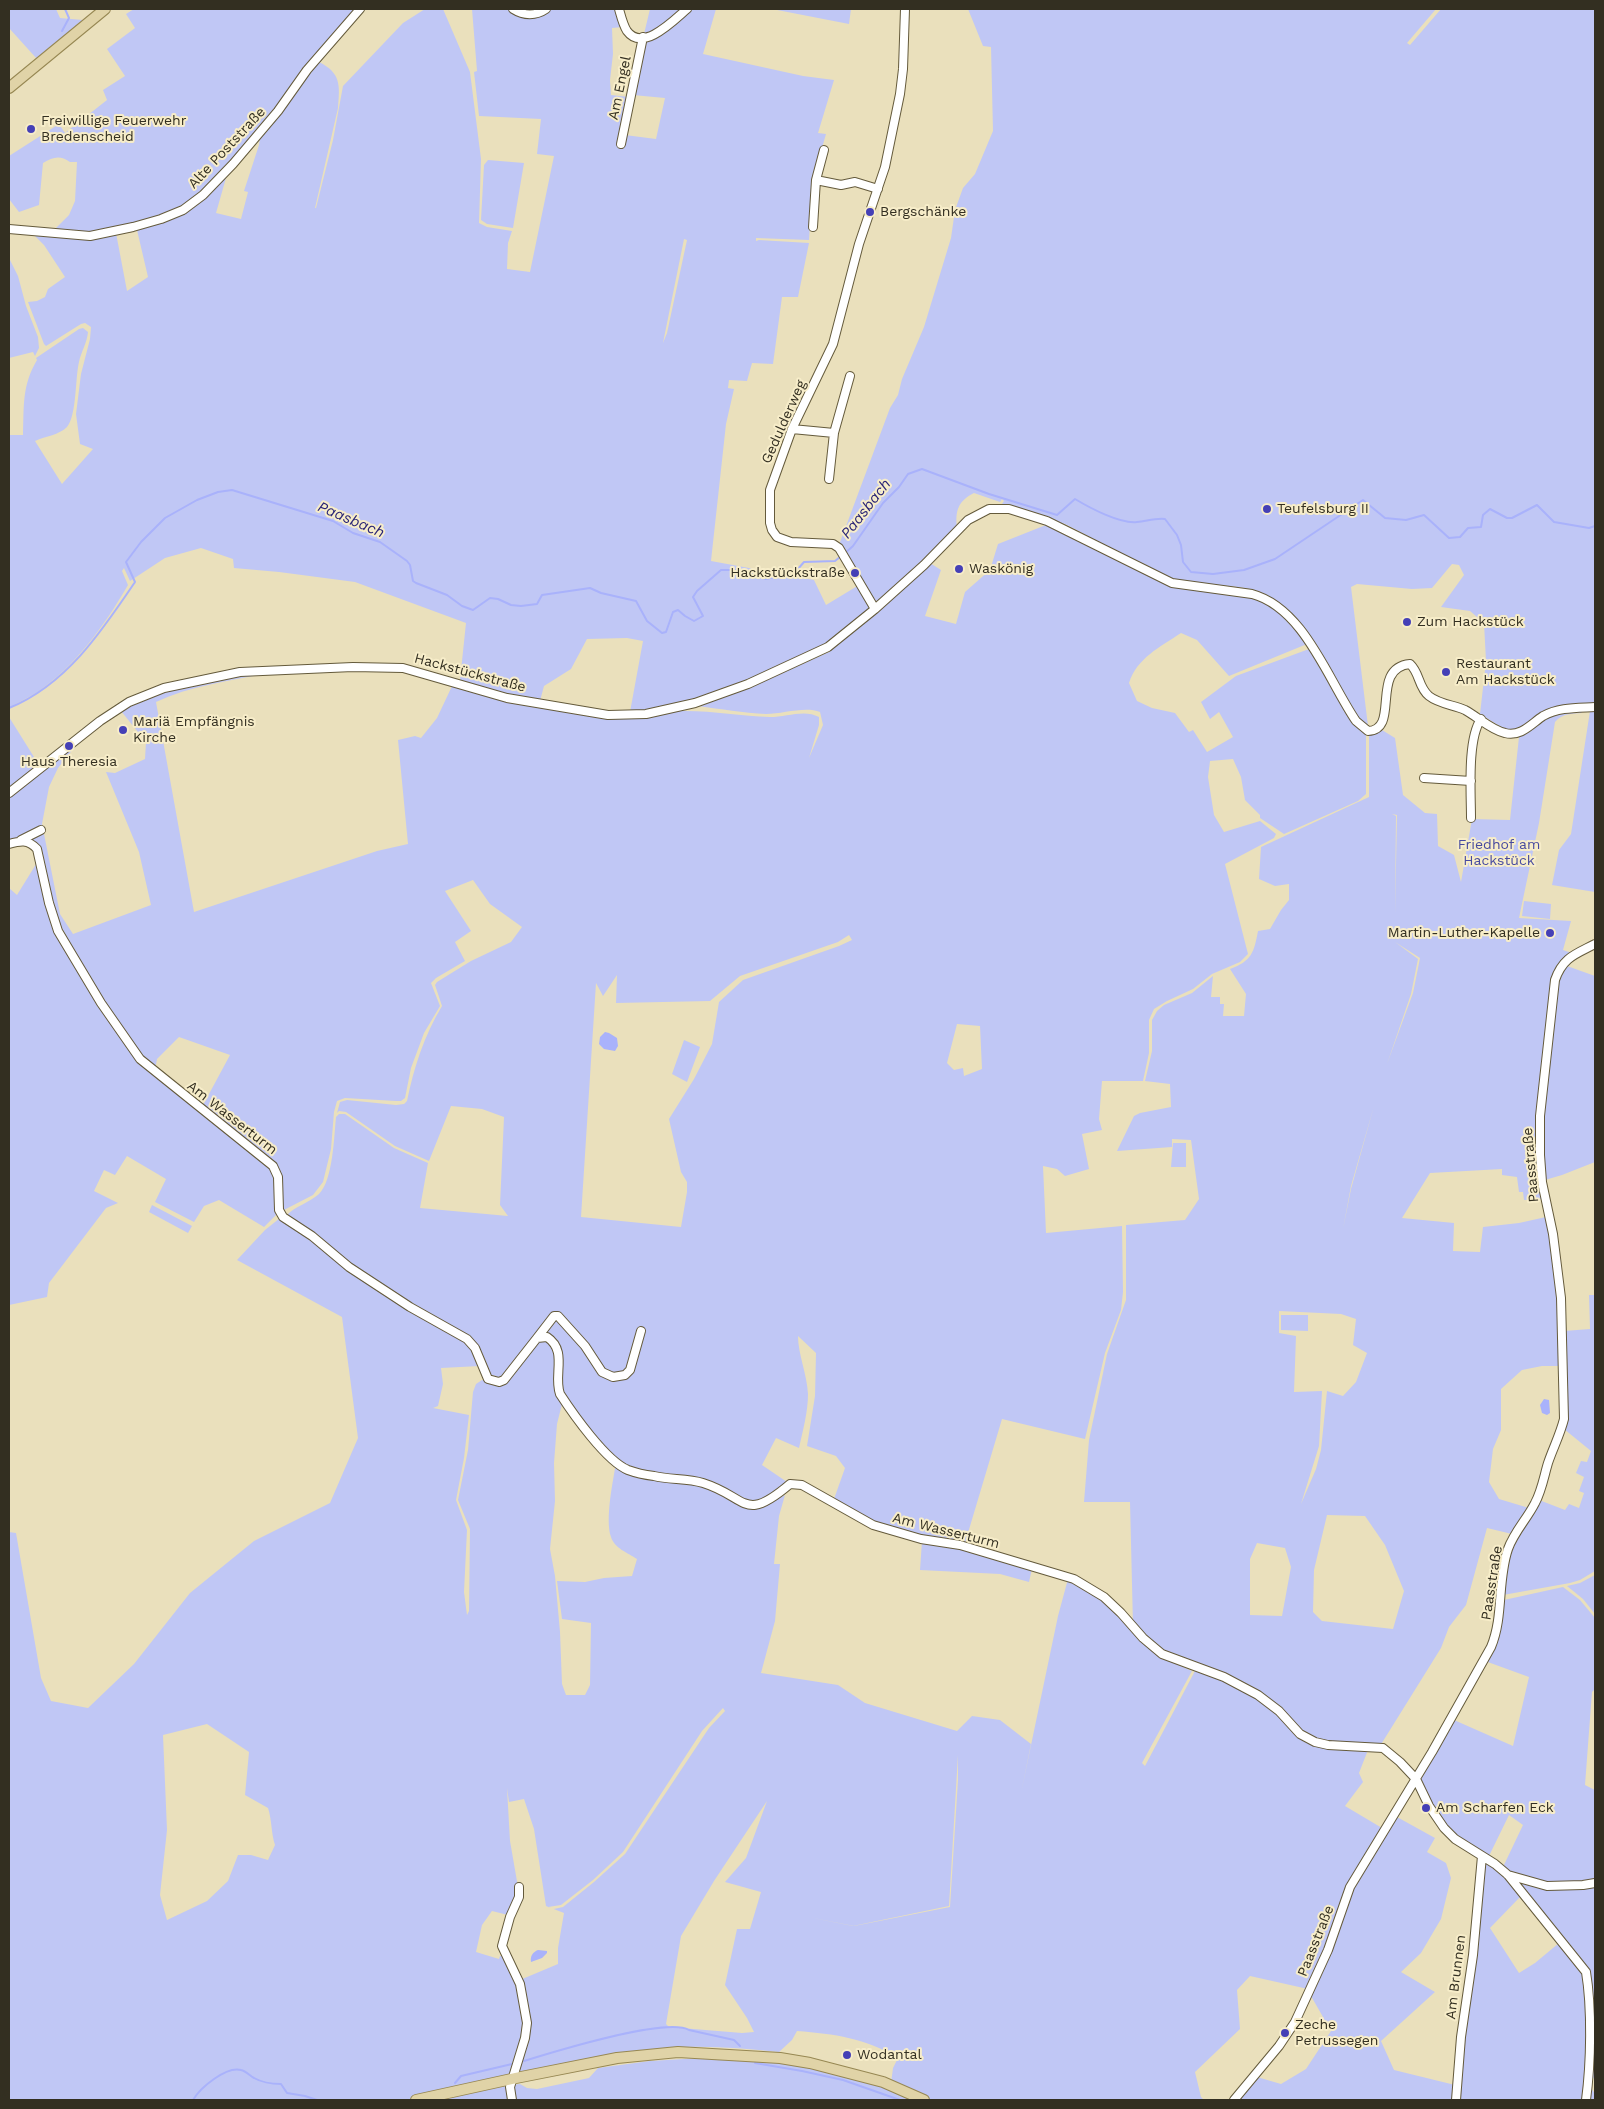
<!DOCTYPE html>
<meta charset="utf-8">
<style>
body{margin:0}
#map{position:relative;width:1604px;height:2109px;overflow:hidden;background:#eae0bc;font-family:"Work Sans",sans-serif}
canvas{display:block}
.frame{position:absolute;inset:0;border:10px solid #332f21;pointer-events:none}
</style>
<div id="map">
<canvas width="1604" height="2109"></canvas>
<div class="frame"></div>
</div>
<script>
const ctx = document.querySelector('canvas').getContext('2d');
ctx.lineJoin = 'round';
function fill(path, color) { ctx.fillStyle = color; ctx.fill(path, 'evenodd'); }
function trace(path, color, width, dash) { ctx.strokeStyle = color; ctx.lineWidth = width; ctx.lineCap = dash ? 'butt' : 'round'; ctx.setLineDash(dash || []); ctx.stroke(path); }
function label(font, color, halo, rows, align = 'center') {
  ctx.font = font + ' "Work Sans",sans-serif'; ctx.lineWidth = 4; ctx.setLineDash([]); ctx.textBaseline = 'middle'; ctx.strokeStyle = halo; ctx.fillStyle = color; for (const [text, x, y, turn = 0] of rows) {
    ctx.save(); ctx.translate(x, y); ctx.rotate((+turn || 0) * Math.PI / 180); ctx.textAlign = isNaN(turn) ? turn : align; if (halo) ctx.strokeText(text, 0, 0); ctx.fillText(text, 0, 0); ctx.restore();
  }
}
const green = new Path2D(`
 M9,9H56L60,18L83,20L37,59L9,28Z
 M134,9H359L283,103L209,186L175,212L143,222L95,233L55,229L69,215L75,201L77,162H70C60,155 53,157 43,163L39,205L19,212L9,199V156L59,124L65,133L107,100L103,90L125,76L107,49L135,28L126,14Z
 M425,9H443L470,72L481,159L479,223L487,227L512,231L508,243L507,269L530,272L554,156L537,154L541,119L479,116L474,72L477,71L472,9H512L517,13L548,9H618L623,27L612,28L613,54L610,80L611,95L629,97L625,135L656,139L665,98L633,95L643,41L691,9H716L703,54L803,76L834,80L818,133L826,134L813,179L809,240L756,238V241L759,240L809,243L798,297H782L773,364L752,363L747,381L729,380L728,388L734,389L726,424L711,561L814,580L826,605L859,585L872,608L825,645L747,680L673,707L630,712L643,641L627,638L587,639L571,669L544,686L540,701L500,692L460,680L466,623L355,582L279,572L234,568L233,559L201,548L165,558L130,581L124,568L122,571L128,585C104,626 76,666 36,693C27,698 18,703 9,708V435H23C24,406 22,385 37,360L36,358L79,329L83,328L88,332C87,343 81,352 79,362C75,378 77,415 67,427C59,435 46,436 35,441L62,484L93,449L80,444L76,414L81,374L90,339L91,327L85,323L81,324L46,346L44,344L28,302L37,301L45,297L48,289L65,277L44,245L32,233H116L127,291L148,277L137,230L177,216L228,171L216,213L241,219L248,192L244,191L259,145L261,132L314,65L319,62C341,73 340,85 338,108L315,208H316L333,140L343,86L403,23ZM684,239L687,240L667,333L663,343Z
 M650,9H683L654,32L644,34Z
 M772,9H851L849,24Z
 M968,9H1436L1407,43L1410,45L1441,9H1595V704L1562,705L1547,711L1519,730H1506L1480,714L1486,661L1484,623L1470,611L1441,607L1464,575L1459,565L1452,564L1432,588L1412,589L1357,584L1351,587L1368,726L1357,717C1334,678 1300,602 1254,590C1230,584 1205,586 1182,581C1162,577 1149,564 1130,558L1065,524L1002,504L1004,501L1002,499L1000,502L974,493C958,501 955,511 957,528L922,563L883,598L877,601L872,599L839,545L890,408L898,395L902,379L924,327L951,238L955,210L963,188L975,174L993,131L991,47L983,46Z
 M488,160L524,163L513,228L487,224L481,220L484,165Z
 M9,258L18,276L26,306L38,337L39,348L35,356L33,352L9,358Z
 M1046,525L1165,583L1188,589L1254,596L1268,602L1280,610L1293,624L1307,644L1229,676L1197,640L1181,633C1160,647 1137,658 1129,683L1137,701L1152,708L1175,713L1189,732L1193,730L1207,752L1233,737L1219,712L1210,719L1201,702L1236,676L1309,649C1327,677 1340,712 1366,734V794L1358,801L1284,834L1260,818V815L1245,800L1241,777L1233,759L1210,761L1208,777L1214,815L1224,832L1260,821L1276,834L1274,838L1225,864L1248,954L1240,962L1212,974L1193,989L1167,1001L1154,1009L1149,1020V1053L1143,1081H1102L1099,1119L1102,1130L1082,1134L1089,1169L1065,1176L1057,1169L1043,1166L1046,1233L1122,1226L1123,1292L1121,1310L1105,1353L1085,1439L1002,1419L965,1543L915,1535L863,1518L834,1499L845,1468L836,1456L807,1446L815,1396L816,1353L798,1336C798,1354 807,1374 808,1394C808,1412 803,1430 799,1448L776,1438L762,1465L787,1482L765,1499L755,1502L745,1500L705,1482L628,1468L601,1445L564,1396L557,1424L554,1463L555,1501L550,1549L555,1576L560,1632L562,1684L566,1695H585L590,1685L591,1623L562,1619L557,1581L585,1582L604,1578L632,1576L637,1559C628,1553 614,1548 611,1537C605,1519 613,1481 616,1463C641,1483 674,1477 704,1486C721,1491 734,1507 753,1508C763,1509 776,1499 785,1495L779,1516L774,1564H780L775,1621L761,1673L838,1685L865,1703L957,1731L972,1716L1000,1720L1031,1744L1021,1793L1058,1616L1068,1579L1086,1588L1102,1599L1119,1614L1158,1656L1192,1671L1142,1763L1145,1766L1196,1669C1225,1679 1254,1691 1277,1712C1289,1723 1296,1735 1311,1742C1328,1750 1349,1749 1368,1750L1359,1773L1363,1782L1345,1806L1382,1828L1348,1889L1308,1989L1250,1976L1237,1990L1240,2029L1195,2072L1201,2097L1204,2100H928L891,2083L893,2068L898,2058C865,2038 835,2034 797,2031L792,2040L779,2052C741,2048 703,2045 665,2048C616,2052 567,2063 518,2072L529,2023L520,1980L558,1964V1948L564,1913L546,1906L534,1829L524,1799L509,1802L507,1788L510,1841L518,1887L517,1897L508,1915L492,1911L482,1925L476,1952L499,1959L500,1956H504C516,1979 530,2010 524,2037C522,2049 516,2061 512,2074L446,2088L445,2098L508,2083L510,2100H9V1532L16,1533L41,1678L51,1701L88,1708L134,1664L190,1593L254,1541L330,1503L358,1438L342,1317L237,1260L265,1230L280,1218L309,1236L369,1281L431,1318L475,1348L480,1366L441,1368L443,1384L438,1406L433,1408L469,1415L464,1458L456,1500L467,1530L464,1592L467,1615L469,1611L470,1529L458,1500L468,1450L473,1392L476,1384L482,1380L493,1383H502L496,1376L485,1374L478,1347L433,1315L376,1282L286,1216C295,1206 309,1203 319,1194C333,1180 334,1137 336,1117L339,1114H345L394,1148L428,1163L420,1208L508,1216L500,1205L504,1117L482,1109L451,1106L429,1161L395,1146L346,1112L339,1111L337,1113L340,1102L347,1100L396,1105L404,1104L407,1101C414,1067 424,1036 442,1006L435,985L437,982L471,961L511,942L522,927L490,904L473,880L445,891L471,931L455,942L465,961L436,978L431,983L440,1006L424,1033L411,1068L405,1098L401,1101H396L345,1098L337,1101L334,1112L331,1149L323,1182L313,1195L282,1211L277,1168L202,1107L230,1055L179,1037L157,1059L155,1070L140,1055L100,997L57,919L42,850C31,838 25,836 9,840V797L77,744L58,768L49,787L42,824L60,914L73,934L151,905L139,852L106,772L115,773L145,759L146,742L121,711C161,683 216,678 264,674C228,681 190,686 156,702L194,912L377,851L408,844L398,740L415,736L421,738L437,718L453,684C504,701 568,716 622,717C644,718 665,710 686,711C714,711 742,716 770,717C786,717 805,709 819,717V725L809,758L823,725L820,712C805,706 783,714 766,714C743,713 721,709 698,706L749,688L829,652L930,563L941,570L925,616L956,624L965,592L990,570L998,544ZM849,935L852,940L839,946L743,980L719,1002L712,1044L694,1079L669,1119L681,1172L687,1182V1192L681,1227L581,1217L596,983L603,996L617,975L616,1003L710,1001L740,976L838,942ZM957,1024L980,1026L982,1069L964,1076L963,1068L954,1070L947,1063ZM576,1331L602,1372V1373L572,1332ZM723,1708L725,1711L709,1728L625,1854L594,1882L563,1907L554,1909L548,1907L561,1905L593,1880L623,1852L702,1731ZM207,1724L249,1752L245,1795L268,1808C272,1820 271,1833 275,1845L268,1860L251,1855H238L228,1881L207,1901L167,1920L160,1895L167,1830L163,1735ZM958,1755V1780L950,1907L854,1926L808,1917L853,1926L949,1906ZM767,1801L746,1858L725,1882L761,1892L750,1929H737L725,1985L747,2018L754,2032L742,2033L669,2027L666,2024L681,1936L714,1881Z
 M1584,710L1581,713C1571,714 1563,713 1555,722L1539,823L1519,918L1571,921L1563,950L1572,953L1557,965L1553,979L1538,1100L1543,1199L1524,1200L1523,1192H1519L1517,1177L1502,1175V1169L1430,1173L1402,1218L1454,1223L1453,1251L1480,1252L1483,1227L1519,1223L1546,1217L1554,1258L1559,1298L1560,1366H1542L1522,1370L1501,1389V1430L1493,1449L1489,1482L1499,1499L1529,1508L1512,1534L1487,1528L1466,1605L1449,1627L1441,1648L1380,1746L1329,1744L1301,1733L1259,1693L1163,1652L1133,1625L1130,1502H1084L1089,1440L1107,1354L1126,1300V1225L1185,1220L1199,1199L1191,1140L1172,1139V1147L1117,1151L1134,1116L1140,1113L1171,1107L1170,1084L1145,1081L1152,1051V1020L1157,1011L1164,1005L1192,993L1213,976L1211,997H1220V1004H1224L1223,1016H1244L1246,994L1230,969C1252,961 1254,952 1258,931L1270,929L1281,910L1289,900V884L1275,886L1259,879L1261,847L1369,797V734L1382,730L1395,738L1403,795L1425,813L1437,814L1438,846L1454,855L1461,882L1472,819L1510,820L1519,737L1553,714ZM1392,814L1397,815L1395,914L1396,816ZM1395,942L1420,958L1413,993L1387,1064L1411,994L1418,959ZM1374,1106L1351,1189L1343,1229L1351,1186ZM1279,1311L1341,1314L1356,1319L1353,1345L1367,1353L1356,1382L1343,1396L1327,1391L1321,1450L1316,1469L1301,1504L1319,1446L1322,1391L1294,1392L1296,1336L1279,1333ZM1327,1515L1365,1516L1385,1545L1404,1591L1393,1629L1322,1621L1313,1612L1314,1570ZM1257,1543L1285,1548L1291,1567L1282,1616L1250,1615V1559Z
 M1595,710V892L1552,885L1559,850L1571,834L1590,711Z
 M9,717L39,765L9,788Z
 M38,861L52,922L135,1056L272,1168L275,1181L277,1214L264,1227L219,1200L204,1206L194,1222L155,1202L166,1179L127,1156L115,1175L104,1170L94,1191L118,1203L106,1208L49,1283L47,1297L9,1305V888L17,895Z
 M1524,901L1551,904L1550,919L1522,916Z
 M1567,966L1595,976V1162L1562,1175L1545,1180C1539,1115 1550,1050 1558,986L1562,970Z
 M684,1040L700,1047L687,1082L672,1074Z
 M1173,1143H1186V1167H1171Z
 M152,1205L192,1226L188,1233L149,1212Z
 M1595,1293V1571L1580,1580L1570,1583L1503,1595L1505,1570L1512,1545L1539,1500L1565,1510L1569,1504L1579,1508L1584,1493L1579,1491L1584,1477L1576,1473L1581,1461L1587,1462L1591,1451L1564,1429L1567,1417L1564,1331L1590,1329L1589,1295H1595Z
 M1281,1315H1308V1331L1281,1330Z
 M922,1541L959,1547L1032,1569L1029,1582L1000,1574L920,1570Z
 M1595,1575V1614L1583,1599L1567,1586L1580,1583Z
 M1563,1587L1580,1600L1595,1618V1689L1592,1692L1585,1785L1595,1790V1881C1561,1883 1532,1888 1503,1867L1523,1825L1509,1815L1489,1856L1451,1832L1435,1810L1421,1779L1454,1720L1513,1746L1529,1677L1485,1661L1501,1622L1504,1600Z
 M1397,1817L1435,1838L1427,1852L1446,1863L1451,1878L1441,1919L1421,1953L1401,1972L1435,1992L1381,2041L1394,2070L1455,2085L1484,1860L1507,1879L1521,1896L1490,1928L1519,1973L1535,1963L1559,1943L1584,1976L1587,2047L1586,2080L1595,2094V2100H1238L1257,2077L1281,2084L1306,2069L1331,2031L1311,1996L1334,1941L1353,1887Z
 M1518,1880L1531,1884L1595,1885V2081L1593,2077L1591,1983L1516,1882Z
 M701,2058C732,2058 766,2059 797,2065C838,2072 879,2085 918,2100H513L512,2085L520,2084L527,2088L537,2089L589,2078L598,2068L650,2061Z`);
const water = new Path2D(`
 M605,1032L609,1033L617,1038L618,1046L615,1051L604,1049L599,1044L600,1037Z
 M1544,1399L1549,1400L1550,1413L1547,1415L1542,1413L1540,1405Z
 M538,1950L547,1951V1953L542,1958L531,1962C530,1956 533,1952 538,1950Z`);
const stream = new Path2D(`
 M62,31L69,18L65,9
 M844,554L853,546L883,503L899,487L908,474L922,469L989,494L1057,515L1075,499C1090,508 1120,524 1137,522C1147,521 1155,518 1165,519L1177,535L1181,545L1183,562L1191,572L1213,574L1244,570L1275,559L1363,500L1385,518L1406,520L1424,515L1449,538L1460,537L1468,528L1481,527L1483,515L1490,509L1507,518H1512L1537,505L1554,522L1589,528L1595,526
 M9,708C66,685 102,631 135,582L126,562L141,542L165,518L197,500L218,492L232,490L333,521L353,533L380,542L407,561L410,565L413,581L416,583L447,595L462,606L473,610L490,598L498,599L511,605L521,606L537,604L542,595L590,588L601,593L636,601L647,621L662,633L666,632L673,612L678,610L685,616L694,621L703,616L693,597L697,591L721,570H742L766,579L778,576L784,577L791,570H797L804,562L835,561L840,557
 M524,2061C553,2052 667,2017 689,2030L734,2040L740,2046
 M755,2063L802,2071L843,2080L900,2100
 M455,2083L461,2076L512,2064
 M193,2100C200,2088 226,2066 241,2070C246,2071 250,2076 254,2078C263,2083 271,2084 281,2084L287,2093L305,2096L317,2100
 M1173,2100H1175`);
const minor = new Path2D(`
 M513,9C524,16 536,16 546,9
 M619,9C621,16 623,25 627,31C643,53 675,19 687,9
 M621,144L643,37
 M816,180L841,185L855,182L878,189
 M813,227L816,180L824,150
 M9,229L90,236L133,227L161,219L183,210L203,195L233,164L278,111L307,70L360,9
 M792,429L834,433
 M829,479L834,433L850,376
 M875,609L839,548L833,544L791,542L777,537L772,530L770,523V490L792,429L833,344L859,244L885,167L900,94L903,69L905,9
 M1424,778L1471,781
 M9,793L100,721L129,702L164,688L240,672L353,667L403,668L507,698L608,715L646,714L695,703L748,684L828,647L875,609L924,565L968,520L989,509H1009L1047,521L1172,583L1252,594C1304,608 1328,680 1356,721L1368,731C1401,730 1369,668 1410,664C1420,673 1418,687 1429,696C1439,704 1454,705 1465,710C1478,717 1491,730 1505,733C1521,737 1531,724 1543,716C1559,707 1577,708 1595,707
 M1471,818C1471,793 1467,739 1481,719
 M21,840L41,830
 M9,844C20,841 28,839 37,849L49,903L58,931L101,1003L140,1059L273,1166L278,1177L279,1210L283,1217L312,1236L349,1267L410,1307L467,1339L475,1348L488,1379L499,1382L504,1380L537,1338L547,1337C568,1351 553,1375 560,1394C573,1414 606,1461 628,1470C636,1473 646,1475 654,1476C670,1480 687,1478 703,1483C748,1497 743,1524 790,1484L802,1485L873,1525L921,1539L960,1545L1074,1579L1104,1597L1121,1613L1143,1638L1162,1654L1224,1677L1258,1695L1279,1711L1300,1734L1315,1742L1328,1745L1383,1748L1400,1762L1416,1779L1429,1806L1444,1828L1455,1839L1495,1864L1508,1875L1586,1972C1592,2008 1591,2063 1586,2100
 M537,1338L554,1316H558L585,1346L602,1372L613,1377L625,1375L630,1370L641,1331
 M1508,1875L1547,1886L1583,1885L1595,1883
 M512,2100L510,2087L525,2038L527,2023L520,1984L502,1946L510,1917L519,1897V1887
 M1234,2100L1279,2046L1295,2022L1328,1950L1350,1887L1432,1752L1491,1647C1504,1616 1497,1581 1508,1549C1514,1532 1527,1519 1535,1503C1542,1490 1544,1476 1548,1463C1553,1448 1560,1435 1564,1419L1561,1298L1553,1234L1542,1182L1540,1155V1116L1555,980C1563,957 1576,954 1595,944
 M1456,2100L1461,2037L1473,1955L1482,1856`);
const major = new Path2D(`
 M9,88L105,9
 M416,2100L516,2078L617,2058L678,2052L780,2058L810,2063L883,2082L924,2100`);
const markers = [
 [31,129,5,"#4540b6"],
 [870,212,5,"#4540b6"],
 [1267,509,5,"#4540b6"],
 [959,569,5,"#4540b6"],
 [855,573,5,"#4540b6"],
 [1407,622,5,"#4540b6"],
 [1446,672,5,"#4540b6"],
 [123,730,5,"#4540b6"],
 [69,746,5,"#4540b6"],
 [1550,933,5,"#4540b6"],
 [1426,1808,5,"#4540b6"],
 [1285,2033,5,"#4540b6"],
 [847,2055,5,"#4540b6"]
];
const streetNames = [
 ["Am Engel",620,88,-78],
 ["Alte Poststraße",227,148,-47],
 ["Gedulderweg",784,422,-66],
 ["Hackstückstraße",470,673,15],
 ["Am Wasserturm",232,1118,38],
 ["Paasstraße",1531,1165,-95],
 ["Am Wasserturm",946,1531,14],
 ["Paasstraße",1492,1583,-81],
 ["Paasstraße",1316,1941,-68],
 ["Am Brunnen",1456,1977,-83]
];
const poiNames = [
 ["Freiwillige Feuerwehr",41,121],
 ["Bredenscheid",41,137],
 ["Bergschänke",880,212],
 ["Teufelsburg II",1277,509],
 ["Waskönig",969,569],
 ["Hackstückstraße",845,573,"right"],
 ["Zum Hackstück",1417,622],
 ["Restaurant",1456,664],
 ["Am Hackstück",1456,680],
 ["Mariä Empfängnis",133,722],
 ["Kirche",133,738],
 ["Haus Theresia",69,762,"center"],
 ["Martin-Luther-Kapelle",1540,933,"right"],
 ["Am Scharfen Eck",1436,1808],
 ["Zeche",1295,2025],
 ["Petrussegen",1295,2041],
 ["Wodantal",857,2055]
];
const parkNames = [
 ["Friedhof am",1499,845],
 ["Hackstück",1499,861]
];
const waterNames = [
 ["Paasbach",866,509,-52],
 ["Paasbach",351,520,23]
];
fill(green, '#c0c7f5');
fill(water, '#a9b2fb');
trace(stream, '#a9b2fb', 2);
trace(minor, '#645a3b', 10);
trace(major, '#968752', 12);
trace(minor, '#fff', 8);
trace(major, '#e0d3a7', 10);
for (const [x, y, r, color] of markers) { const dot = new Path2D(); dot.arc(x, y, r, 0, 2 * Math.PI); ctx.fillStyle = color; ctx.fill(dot); trace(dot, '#f7edc9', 2); }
label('14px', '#332f21', '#f7edc9', streetNames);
label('14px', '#332f21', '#f7edc9', poiNames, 'left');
label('14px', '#474a9f', '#f7edc9', parkNames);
label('italic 15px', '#292476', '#f7edc9', waterNames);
</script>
